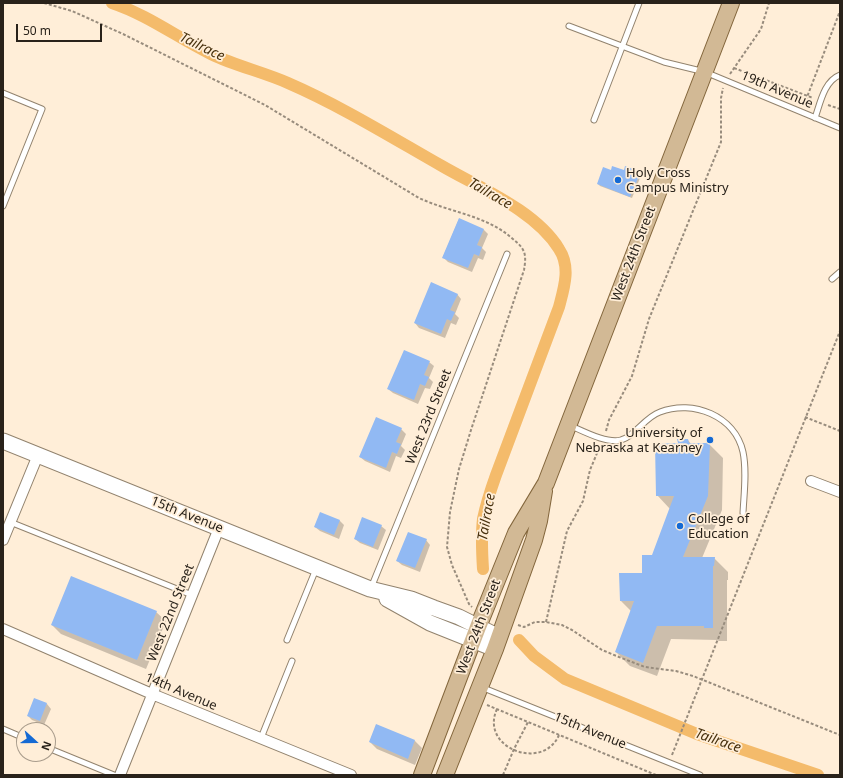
<!DOCTYPE html>
<style>
body{margin:0}
#map{position:relative;width:843px;height:778px;overflow:hidden;background:#ffeed8;font-family:"Noto Sans",sans-serif}
canvas{display:block}
.frame{position:absolute;inset:0;border:4px solid #29221a;pointer-events:none}
.north{position:absolute;left:16px;top:722px;width:40px;height:40px;box-sizing:border-box;background:#ffeed8;border:1px solid #a99c8c;border-radius:50%;rotate:111deg;font-size:11px;font-weight:700;line-height:16px;text-align:center;color:#29221a}
.north::after{content:'';display:block;margin:auto;width:14px;height:18px;background:#156ad4;clip-path:polygon(50% 0,100% 100%,50% 72%,0 100%)}
.scale{position:absolute;left:16px;top:24px;width:86px;height:18px;box-sizing:border-box;border:2px solid #29221a;border-top:0;padding-left:5px;font-size:12px;line-height:14px;white-space:nowrap;color:#29221a;-webkit-text-stroke:3px #ffeed8;paint-order:stroke}
</style>
<div id="map">
<canvas width="843" height="778"></canvas>
<div class="frame"></div>
<div class="north">N</div>
<div class="scale">50 m</div>
</div>
<script>
const ctx = document.querySelector('canvas').getContext('2d');
ctx.lineJoin = 'round';
function fill(path, color) { ctx.fillStyle = color; ctx.fill(path, 'evenodd'); }
function trace(path, color, width, dash) { ctx.strokeStyle = color; ctx.lineWidth = width; ctx.lineCap = dash ? 'butt' : 'round'; ctx.setLineDash(dash || []); ctx.stroke(path); }
function label(font, color, halo, rows, align = 'center') {
  ctx.font = font + ' "Noto Sans",sans-serif'; ctx.lineWidth = 3.5; ctx.setLineDash([]); ctx.textBaseline = 'middle'; ctx.strokeStyle = halo; ctx.fillStyle = color; for (const [text, x, y, turn = 0] of rows) {
    ctx.save(); ctx.translate(x, y); ctx.rotate((+turn || 0) * Math.PI / 180); ctx.textAlign = isNaN(turn) ? turn : align; if (halo) ctx.strokeText(text, 0, 0); ctx.fillText(text, 0, 0); ctx.restore();
  }
}
const shadow = new Path2D(`
 M611,171H635L637,173L636,176L640,178L632,198L600,186L598,184Z
 M459,219L484,230L488,234L482,248L486,252L483,260L478,258L472,272L448,262L443,257Z
 M457,294L461,299L455,314L459,318L456,325L451,323L445,338L419,328L415,323Z
 M429,362L434,366L429,378L433,382L430,389L425,388L418,404L393,393L388,389Z
 M401,429L406,434L401,446L405,450L401,458L396,456L390,472L365,461L360,457Z
 M688,440L691,444H709L723,458L722,510L702,558H714L728,572V580H727V641H719L717,640L671,639L657,676L630,666L616,652L631,611L621,601L644,574L653,556L670,509L657,495L679,444Z
 M321,513L340,521L344,525L339,539L320,531L315,527Z
 M381,526L386,530L378,550L360,543L355,539Z
 M426,540L430,545L420,572L402,565L397,561Z
 M156,612L166,621L146,669L61,634L52,625Z
 M35,699L47,704L51,709L44,725L32,720L28,716Z
 M377,725L415,741L422,748L415,765L377,749L370,742Z`);
const canal = new Path2D(`
 M112,3C148,15 178,38 211,54C236,66 263,72 288,83C341,106 391,137 442,166C480,188 536,211 559,249C571,267 564,288 559,307L496,475C491,489 486,504 483,519C481,536 482,553 483,569
 M519,640L534,656L565,679L697,734L818,775`);
const building = new Path2D(`
 M612,166L624,170L625,166L636,170L634,174L639,176L630,197L597,184L603,167L611,170Z
 M459,218L484,229L477,245L482,247L479,256L474,254L468,268L442,258Z
 M431,282L458,294L450,310L455,312L451,321L447,319L441,334L414,323Z
 M404,350L430,361L424,375L429,377L425,386L420,384L414,400L387,389Z
 M376,417L402,428L396,442L401,444L397,454L392,452L386,468L359,457Z
 M677,439H688L689,443H710L708,496L683,557H715L714,566H713V628H704V626H657L643,663L615,652L634,601H620L619,573H642V555H652L674,496H656L655,444L678,443Z
 M320,512L340,520L334,535L314,527Z
 M362,517L382,525L373,547L354,539Z
 M408,532L427,539L415,568L396,561Z
 M71,576L157,611L137,660L51,625Z
 M34,698L47,703L40,721L27,716Z
 M376,724L415,740L408,759L369,742Z`);
const path = new Path2D(`
 M44,3L72,11L123,34L265,105L419,198C451,213 487,215 514,240C518,243 522,247 524,252C526,257 525,264 524,270L471,430L459,469L450,512L447,547L452,565L469,604L472,607
 M734,68L813,98
 M730,74L761,29L769,3
 M804,105L840,11
 M828,105L840,109
 M805,417L840,431
 M606,431L609,420L632,376L649,319L721,142V98L723,88
 M546,622L567,531L583,501L590,470L600,446
 M518,625L524,627L535,622H546L562,625L572,630L602,650L619,657L645,667L676,671L693,676L840,735
 M487,705L656,775
 M497,709C479,748 543,772 559,735
 M672,755L840,331
 M503,775L514,749L528,722`);
const lane = new Path2D(`
 M569,26L664,62L705,72L840,128
 M3,93L42,109L3,206
 M815,118C820,104 824,81 840,75
 M594,120L639,3
 M832,279L840,272
 M569,425C583,431 607,444 621,440C634,437 645,417 660,412C693,399 735,416 743,452C747,471 744,493 743,513
 M10,522L192,595
 M371,588L507,254
 M287,640L316,569
 M481,687L700,775
 M3,729L24,738
 M261,738L292,661
 M48,748L114,775`);
const street = new Path2D(`
 M811,481L840,492
 M3,540L38,455
 M3,629L152,694L351,775
 M120,775L219,528`);
const secondary = new Path2D(`
 M3,441L370,589L411,599L434,608L459,617L499,637
 M387,599L430,623L495,649`);
const primary = new Path2D(`
 M422,775L478,627L516,533L546,483L731,3
 M445,775L495,649L534,540L539,521L544,491`);
const markers = [
 [618,180,4,"#156ad4"],
 [710,440,4,"#156ad4"],
 [680,526,4,"#156ad4"]
];
const streetNames = [
 ["19th Avenue",777,90,23],
 ["West 24th Street",634,254,-69],
 ["West 23rd Street",429,417,-68],
 ["15th Avenue",187,515,22],
 ["West 22nd Street",171,613,-68],
 ["West 24th Street",479,627,-69],
 ["14th Avenue",181,692,23],
 ["15th Avenue",590,731,22]
];
const poiNames = [
 ["Holy Cross",626,173],
 ["Campus Ministry",626,188],
 ["University of",702,433,"right"],
 ["Nebraska at Kearney",702,448,"right"],
 ["College of",688,519],
 ["Education",688,534]
];
const waterNames = [
 ["Tailrace",202,47,26],
 ["Tailrace",490,194,30],
 ["Tailrace",487,517,-80],
 ["Tailrace",718,741,19]
];
fill(shadow, '#0003');
trace(canal, '#f4bb6b', 12);
fill(building, '#91b9f3');
trace(lane, '#92836e', 7);
trace(street, '#92836e', 12);
trace(secondary, '#92836e', 17);
trace(primary, '#83663c', 18);
trace(path, '#988c7d', 2, [3, 2]);
trace(lane, '#fff', 5);
trace(street, '#fff', 10);
trace(secondary, '#fff', 15);
trace(primary, '#d2b995', 16);
for (const [x, y, r, color] of markers) { const dot = new Path2D(); dot.arc(x, y, r, 0, 2 * Math.PI); ctx.fillStyle = color; ctx.fill(dot); trace(dot, '#ffeed8', 1.5); }
label('13px', '#29221a', '#ffeed8', streetNames);
label('13px', '#29221a', '#ffeed8', poiNames, 'left');
label('italic 14px', '#48310e', '#ffeed8', waterNames);
</script>
